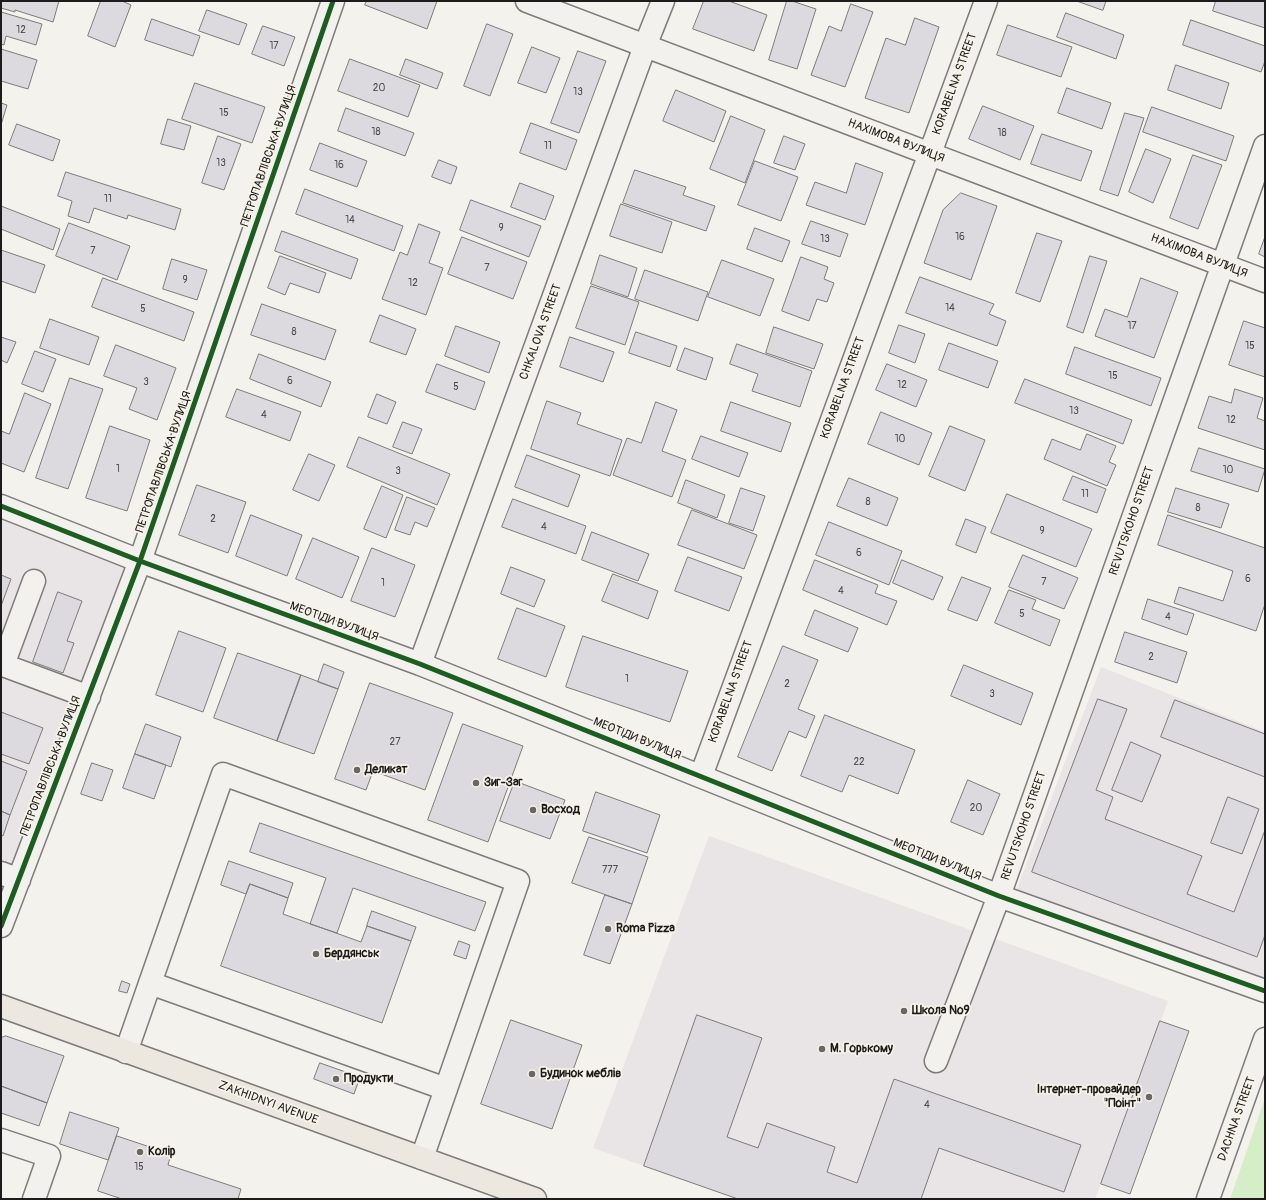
<!DOCTYPE html>
<meta charset="utf-8">
<style>
body{margin:0}
#map{position:relative;width:1266px;height:1200px;overflow:hidden;background:#f4f2ec;font-family:Pangolin,sans-serif}
canvas{display:block}
.frame{position:absolute;inset:0;border:2px solid #1c1c1c;pointer-events:none}
</style>
<div id="map">
<canvas width="1266" height="1200"></canvas>
<div class="frame"></div>
</div>
<script>
const ctx = document.querySelector('canvas').getContext('2d');
ctx.lineJoin = 'round';
function fill(path, color) { ctx.fillStyle = color; ctx.fill(path, 'evenodd'); }
function trace(path, color, width, dash) { ctx.strokeStyle = color; ctx.lineWidth = width; ctx.lineCap = dash ? 'butt' : 'round'; ctx.setLineDash(dash || []); ctx.stroke(path); }
function label(font, color, halo, rows, align = 'center') {
  ctx.font = font + ' Pangolin,sans-serif'; ctx.lineWidth = 3.5; ctx.setLineDash([]); ctx.textBaseline = 'middle'; ctx.strokeStyle = halo; ctx.fillStyle = color; for (const [text, x, y, turn = 0] of rows) {
    ctx.save(); ctx.translate(x, y); ctx.rotate((+turn || 0) * Math.PI / 180); ctx.textAlign = isNaN(turn) ? turn : align; if (halo) ctx.strokeText(text, 0, 0); ctx.fillText(text, 0, 0); ctx.restore();
  }
}
const built = new Path2D(`
 M1,509L132,560L1,905Z
 M1101,667L1265,732V976L1261,988L1014,897Z
 M709,836L1168,1001L1095,1199H738L593,1148Z`);
const green = new Path2D(`
 M1265,1098V1199H1230Z`);
const building = new Path2D(`
 M1,1H59L53,22L15,10V12L1,8Z
 M101,1H122L131,5L115,47L88,36Z
 M367,1H437L427,29L365,5Z
 M704,1H729L767,15L754,51L693,29Z
 M787,1H792L816,9L797,69L769,60Z
 M1077,1H1106L1103,10Z
 M1216,1H1265V28L1213,11Z
 M851,4L873,12L845,87L811,75L829,26L841,31Z
 M207,10L247,24L239,45L199,31Z
 M1,12L42,24L36,45L6,36L4,45L1,44Z
 M1066,13L1124,35L1116,59L1057,37Z
 M915,18L939,27L909,113L865,98L886,38L905,45Z
 M152,19L200,36L193,56L145,40Z
 M1191,20L1265,46V61L1261,72L1183,45Z
 M487,24L513,34L490,96L464,86Z
 M1008,25L1072,47L1061,77L997,55Z
 M263,26L295,37L284,66L252,54Z
 M532,47L560,58L546,93L518,83Z
 M1,49L37,60L28,89L1,81Z
 M578,51L606,61L579,133L551,123Z
 M350,59L420,85L408,117L338,91Z
 M406,59L443,73L437,89L400,75Z
 M1176,65L1229,83L1221,109L1168,90Z
 M195,83L265,107L252,143L182,119Z
 M1067,88L1111,103L1102,129L1058,113Z
 M676,90L726,111L714,142L663,121Z
 M1,103L7,105L1,125Z
 M983,106L1034,126L1020,160L969,139Z
 M1152,107L1234,136L1226,161L1143,132Z
 M346,108L414,133L405,156L338,131Z
 M1125,113L1144,118L1118,196L1100,190Z
 M731,116L765,130L745,183L710,169Z
 M168,119L191,126L184,150L161,144Z
 M531,123L577,140L566,170L520,153Z
 M17,124L60,140L53,161L9,145Z
 M1042,134L1092,151L1081,181L1031,164Z
 M218,136L241,144L224,190L202,183Z
 M784,136L805,144L795,170L774,163Z
 M320,143L367,161L357,187L310,170Z
 M1146,149L1171,159L1153,203L1129,192Z
 M1193,155L1222,165L1198,229L1170,218Z
 M439,160L457,167L451,184L432,177Z
 M755,161L798,177L781,221L738,205Z
 M856,163L883,173L865,225L806,205L815,182L846,193Z
 M635,170L686,187L683,195L715,206L706,231L623,203Z
 M66,172L181,209L175,230L128,215L127,219L94,208L89,223L68,216L72,201L58,196Z
 M520,183L554,196L545,220L511,207Z
 M305,189L403,226L394,251L296,214Z
 M961,193L997,206L971,280L924,263L943,210Z
 M471,200L541,226L529,257L460,230Z
 M621,204L672,222L662,253L610,236Z
 M1,206L60,229L53,250L1,229Z
 M811,221L848,234L840,257L802,244Z
 M69,223L130,246L117,280L56,256Z
 M419,224L440,232L429,263L443,268L426,315L382,299L400,252L407,255Z
 M755,228L790,241L782,262L747,249Z
 M282,231L358,259L351,279L275,251Z
 M1037,233L1062,241L1040,302L1016,293Z
 M462,237L527,262L513,299L448,274Z
 M1265,237V257L1259,254Z
 M1,250L45,265L35,293L1,281Z
 M600,255L637,268L628,297L591,284Z
 M280,256L326,273L319,293L290,283L285,295L268,288Z
 M1090,256L1107,261L1083,333L1067,327Z
 M801,257L828,267L824,279L834,283L827,302L817,299L809,321L782,311Z
 M172,259L207,270L197,300L163,289Z
 M722,260L774,279L760,316L708,297Z
 M645,270L708,292L698,321L635,299Z
 M920,277L994,304L989,314L1006,321L997,346L906,313Z
 M103,278L194,312L184,341L92,307Z
 M1141,278L1178,292L1154,358L1095,336L1105,309L1127,317Z
 M591,286L639,302L625,345L576,328Z
 M262,304L336,330L325,360L251,335Z
 M380,315L416,329L406,355L370,342Z
 M50,319L99,337L89,365L40,348Z
 M1244,321L1265,328V377L1229,365Z
 M899,325L925,334L915,363L889,353Z
 M456,326L500,342L489,373L445,356Z
 M774,327L823,344L814,369L766,353Z
 M636,332L677,346L670,367L629,353Z
 M1,337L16,342L7,363L1,360Z
 M570,337L614,352L603,382L560,367Z
 M949,343L998,361L988,388L939,370Z
 M737,344L812,371L800,407L752,391L758,374L730,364Z
 M116,345L176,368L157,420L129,409L137,388L104,376Z
 M1075,347L1161,378L1151,406L1066,374Z
 M685,348L713,358L706,380L677,370Z
 M35,351L56,359L43,392L22,384Z
 M259,354L331,382L321,407L250,379Z
 M437,364L485,382L475,410L426,392Z
 M887,364L927,380L916,407L876,390Z
 M70,378L103,389L68,489L36,478Z
 M1025,379L1132,420L1123,444L1015,403Z
 M237,389L301,412L290,441L226,417Z
 M1235,389L1263,398L1257,418L1265,421V450L1198,428L1209,396L1231,403Z
 M25,393L51,404L24,472L1,463V431L9,434Z
 M377,394L396,402L387,424L368,417Z
 M547,401L581,413L577,424L622,440L610,476L531,449Z
 M656,402L677,410L662,451L686,460L672,497L613,475L627,438L641,443Z
 M731,402L791,423L781,452L721,431Z
 M881,412L932,433L919,465L868,444Z
 M403,422L422,429L412,454L393,447Z
 M110,426L150,440L127,511L86,498Z
 M950,426L985,440L965,491L929,476Z
 M1087,434L1116,446L1109,462L1116,465L1107,486L1044,459L1052,439L1080,450Z
 M701,436L748,453L739,477L692,459Z
 M359,437L450,474L437,505L347,467Z
 M1199,448L1265,469L1258,492L1191,471Z
 M309,454L335,465L319,501L293,490Z
 M527,455L580,475L568,507L515,487Z
 M1073,476L1106,489L1097,513L1063,500Z
 M849,478L898,498L887,526L837,506Z
 M686,480L725,495L717,518L678,503Z
 M197,485L246,502L228,553L179,535Z
 M382,486L403,495L386,538L364,529Z
 M741,488L765,496L753,531L729,523Z
 M1176,488L1229,504L1221,528L1168,512Z
 M1007,494L1092,529L1076,567L991,533Z
 M407,497L435,508L427,527L415,522L410,535L395,530Z
 M513,499L586,526L576,554L502,527Z
 M692,510L757,535L744,569L678,545Z
 M251,515L302,535L287,576L236,556Z
 M1168,515L1265,548V604L1256,631L1174,603L1179,587L1223,601L1233,571L1158,545Z
 M966,519L986,527L976,553L956,545Z
 M829,522L902,551L889,585L816,555Z
 M592,532L649,554L638,581L582,560Z
 M313,538L359,557L342,598L296,579Z
 M372,548L415,565L395,617L351,601Z
 M1023,555L1078,578L1064,609L1009,587Z
 M688,557L742,577L729,611L675,591Z
 M815,560L878,585L875,593L897,601L887,625L803,590Z
 M902,560L943,577L933,600L893,583Z
 M511,567L545,580L534,607L501,594Z
 M613,574L658,591L648,619L602,601Z
 M1,575L11,579L1,606Z
 M962,577L991,588L977,621L948,610Z
 M1009,590L1036,600L1032,609L1060,620L1050,646L995,623Z
 M58,592L82,601L67,641L74,643L63,673L33,662Z
 M1148,599L1194,614L1187,635L1142,619Z
 M517,608L565,626L546,677L498,659Z
 M815,610L858,628L848,652L805,635Z
 M179,631L226,648L203,712L156,695Z
 M1125,632L1187,652L1177,683L1115,662Z
 M583,636L688,671L670,722L566,687Z
 M783,646L818,660L798,709L815,716L806,738L789,731L772,771L738,757Z
 M238,653L301,675L277,741L214,718Z
 M324,664L344,672L338,689L318,682Z
 M964,665L1033,693L1021,725L951,696Z
 M301,675L338,689L314,754L277,741Z
 M370,683L453,713L425,790L373,771L366,790L335,779Z
 M1098,699L1127,709L1096,790L1113,797L1105,819L1202,856L1187,894L1234,912L1265,830V935L1257,957L1032,872Z
 M1175,700L1265,734V777L1161,737Z
 M1,712L43,728L29,764L1,754Z
 M825,715L915,750L898,794L849,775L842,792L801,776Z
 M146,724L181,737L171,767L135,754Z
 M463,724L523,746L488,842L428,820Z
 M1131,742L1161,755L1142,802L1112,790Z
 M135,754L166,765L154,799L123,788Z
 M1,761L27,771L10,815L1,811Z
 M92,763L113,770L102,801L81,794Z
 M968,780L1000,794L983,835L951,822Z
 M515,781L565,800L550,839L500,821Z
 M596,792L660,815L647,853L583,831Z
 M1228,797L1259,809L1242,854L1211,843Z
 M1,811L10,815L3,836L1,835Z
 M260,823L486,902L475,931L353,888L337,933L310,924L326,878L250,852Z
 M589,837L648,857L632,904L572,883Z
 M229,861L293,883L288,898L250,884L246,894L221,885Z
 M250,884L288,898L283,914L361,942L367,926L411,941L382,1023L221,966Z
 M605,895L632,904L610,964L584,955Z
 M372,911L416,927L411,941L367,926Z
 M459,941L470,945L466,959L454,955Z
 M122,981L130,984L127,993L119,991Z
 M697,1015L762,1038L727,1137L758,1148L767,1123L835,1147L827,1172L857,1183L894,1079L1081,1145L1064,1192L939,1148L921,1199H738L644,1166Z
 M511,1020L582,1045L552,1129L481,1104Z
 M1160,1021L1189,1031L1130,1194L1101,1184Z
 M6,1036L64,1056L47,1103L1,1086V1038Z
 M320,1063L360,1077L354,1094L314,1079Z
 M1,1086L47,1103L39,1126L1,1113Z
 M70,1112L119,1128L108,1160L60,1144Z
 M117,1136L171,1154L168,1165L241,1189L238,1199H122L98,1191Z`);
const minor = new Path2D(`
 M527,1L1265,281
 M1,506L140,561L420,664L999,896L1265,991
 M34,581L3,665L89,697
 M420,664L645,46L663,1
 M701,776L986,1
 M1,873L19,880
 M1,926L140,561L333,1
 M150,983L446,1089
 M126,1052L223,774L518,881L422,1158
 M936,1061L999,896L1265,146
 M1,1140L49,1156L34,1199
 M1208,1199L1265,1039`);
const major = new Path2D(`
 M1,1006L535,1199`);
const cycleway = new Path2D(`
 M1,506L140,561L420,664L999,896L1265,991
 M1,926L140,561L333,1`);
const markers = [
 [357,770,4,"#686765"],
 [476,783,4,"#686765"],
 [533,810,4,"#686765"],
 [608,929,4,"#686765"],
 [316,954,4,"#686765"],
 [904,1011,4,"#686765"],
 [822,1049,4,"#686765"],
 [532,1074,4,"#686765"],
 [336,1079,4,"#686765"],
 [1149,1097,4,"#686765"],
 [140,1152,4,"#686765"]
];
const numberNames = [
 ["12",21,30],
 ["17",274,46],
 ["20",379,88],
 ["13",578,92],
 ["15",224,113],
 ["18",376,132],
 ["18",1002,133],
 ["11",548,146],
 ["13",221,163],
 ["16",339,165],
 ["11",108,199],
 ["14",350,220],
 ["9",501,228],
 ["16",960,237],
 ["13",825,239],
 ["7",93,251],
 ["7",487,268],
 ["9",185,280],
 ["12",413,283],
 ["14",950,308],
 ["5",143,309],
 ["17",1132,326],
 ["8",294,332],
 ["15",1250,346],
 ["15",1113,376],
 ["6",290,381],
 ["3",146,382],
 ["12",902,385],
 ["5",456,387],
 ["13",1074,411],
 ["4",264,415],
 ["12",1231,420],
 ["10",900,439],
 ["1",118,469],
 ["10",1228,470],
 ["3",398,471],
 ["11",1085,494],
 ["8",868,502],
 ["8",1198,508],
 ["2",213,519],
 ["4",544,527],
 ["9",1042,531],
 ["6",859,553],
 ["6",1248,579],
 ["7",1044,582],
 ["1",383,583],
 ["4",841,591],
 ["5",1022,614],
 ["4",1168,617],
 ["2",1151,657],
 ["1",627,679],
 ["2",787,684],
 ["3",992,694],
 ["27",395,742],
 ["22",859,762],
 ["20",976,808],
 ["777",610,870],
 ["4",927,1105],
 ["15",139,1167]
];
const streetNames = [
 ["KORABELNA STREET",955,84,-70],
 ["НАХІМОВА ВУЛИЦЯ",896,141,21],
 ["ПЕТРОПАВЛІВСЬКА ВУЛИЦЯ",269,156,-71],
 ["НАХІМОВА ВУЛИЦЯ",1199,256,21],
 ["CHKALOVA STREET",541,332,-70],
 ["KORABELNA STREET",843,388,-70],
 ["ПЕТРОПАВЛІВСЬКА ВУЛИЦЯ",164,462,-71],
 ["REVUTSKOHO STREET",1132,521,-71],
 ["МЕОТІДИ ВУЛИЦЯ",334,622,20],
 ["KORABELNA STREET",731,692,-70],
 ["МЕОТІДИ ВУЛИЦЯ",637,739,22],
 ["ПЕТРОПАВЛІВСЬКА ВУЛИЦЯ",51,766,-69],
 ["REVUTSKOHO STREET",1024,826,-71],
 ["МЕОТІДИ ВУЛИЦЯ",937,860,22],
 ["ZAKHIDNYI AVENUE",268,1103,20],
 ["DACHNA STREET",1237,1119,-70]
];
const poiNames = [
 ["Деликат",365,770],
 ["Зиг-Заг",484,783],
 ["Восход",541,810],
 ["Roma Pizza",616,929],
 ["Бердянськ",324,954],
 ["Школа №9",912,1011],
 ["М. Горькому",830,1049],
 ["Будинок меблів",540,1074],
 ["Продукти",344,1079],
 ["Інтернет-провайдер",1141,1090,"right"],
 ["\"Поінт\"",1141,1104,"right"],
 ["Колір",148,1152]
];
fill(built, '#e9e4e5');
fill(green, '#d6eec7');
fill(building, '#dcd9df');
trace(building, '#7d7c7a', 1);
trace(minor, '#7d7c7a', 25);
trace(major, '#7d7c7a', 25);
trace(minor, '#f2f1ed', 22);
trace(major, '#ede8df', 22);
trace(cycleway, '#1b5e20', 5);
for (const [x, y, r, color] of markers) { const dot = new Path2D(); dot.arc(x, y, r, 0, 2 * Math.PI); ctx.fillStyle = color; ctx.fill(dot); trace(dot, '#f7f3e8', 1.5); }
label('10px', '#4c4b4d', null, numberNames);
label('12px', '#1c1c1c', '#f7f3e8', streetNames);
label('bold 12px', '#1c1c1c', '#f7f3e8', poiNames, 'left');
</script>
